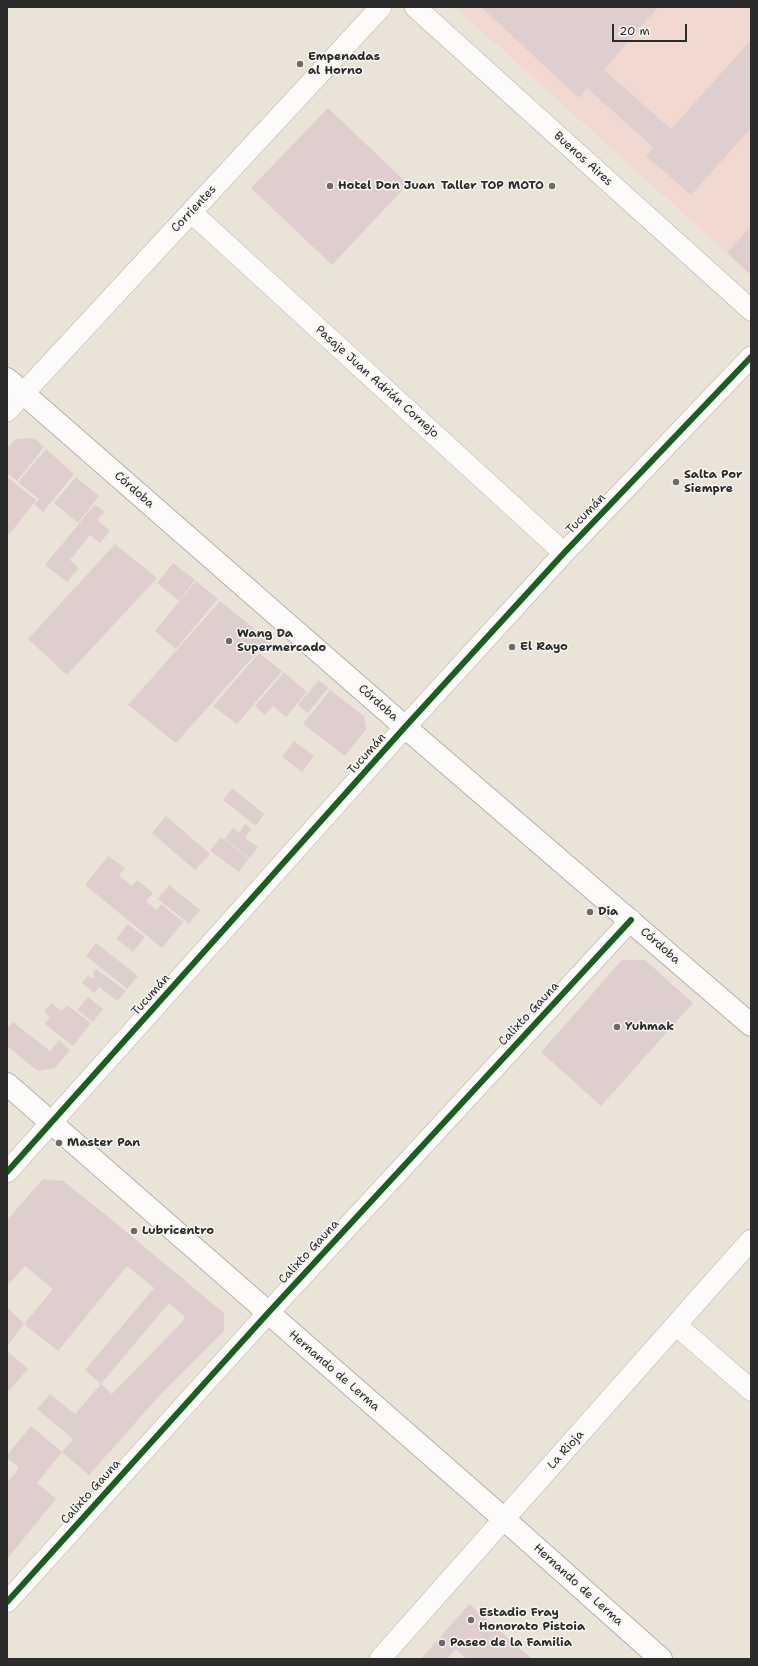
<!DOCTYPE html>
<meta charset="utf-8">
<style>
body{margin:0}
#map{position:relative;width:758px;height:1666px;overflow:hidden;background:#eae3d7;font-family:"Shantell Sans",sans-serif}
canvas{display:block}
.frame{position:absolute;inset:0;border:8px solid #2b2b2b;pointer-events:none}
.scale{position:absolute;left:612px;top:24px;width:75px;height:18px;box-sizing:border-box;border:2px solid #2b2b2b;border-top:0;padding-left:5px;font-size:12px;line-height:14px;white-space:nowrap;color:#2b2b2b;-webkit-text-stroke:3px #f6f6f2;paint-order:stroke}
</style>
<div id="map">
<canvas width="758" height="1666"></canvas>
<div class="frame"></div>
<div class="scale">20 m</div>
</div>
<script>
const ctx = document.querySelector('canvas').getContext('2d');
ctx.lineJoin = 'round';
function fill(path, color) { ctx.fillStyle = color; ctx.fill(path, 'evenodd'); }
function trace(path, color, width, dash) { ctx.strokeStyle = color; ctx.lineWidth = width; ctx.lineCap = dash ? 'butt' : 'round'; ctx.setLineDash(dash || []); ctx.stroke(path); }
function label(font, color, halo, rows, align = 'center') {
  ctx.font = font + ' "Shantell Sans",sans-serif'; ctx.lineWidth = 3; ctx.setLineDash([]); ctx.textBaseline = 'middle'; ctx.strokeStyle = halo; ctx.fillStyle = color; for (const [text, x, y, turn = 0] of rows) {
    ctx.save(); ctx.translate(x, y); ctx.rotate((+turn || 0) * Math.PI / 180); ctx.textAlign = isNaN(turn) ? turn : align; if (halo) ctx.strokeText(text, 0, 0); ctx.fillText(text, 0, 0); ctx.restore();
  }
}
const built = new Path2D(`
 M455,7H751V275L727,253Z`);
const building = new Path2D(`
 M481,7H658L604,70L671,129L751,40V128L691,195L646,156L653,147L587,88L579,98Z
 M328,108L408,184L332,265L251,188Z
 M751,226V275L727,253Z
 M34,438L44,447L17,481L7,473V449L15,439Z
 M46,449L74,474L43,512L34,504L39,499L18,482Z
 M7,477L36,500L9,535L7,533Z
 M76,477L99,496L78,523L54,503Z
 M95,504L104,512L97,520L110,531L100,543L90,535L70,560L79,568L67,582L45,565Z
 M115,544L157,578L67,675L28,639Z
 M173,563L195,580L179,601L157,583Z
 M196,581L218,599L176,649L155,631Z
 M220,601L268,640L176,743L128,705Z
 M259,653L282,671L237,724L213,706Z
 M284,672L307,692L286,717L273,706L265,715L255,706Z
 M319,680L328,688L308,713L298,705Z
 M330,690L364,716L366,729L345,756L303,724Z
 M294,741L314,756L302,772L282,757Z
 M232,788L264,814L256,826L223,800Z
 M166,816L210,854L195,870L152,833Z
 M245,824L251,829L245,838L258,847L250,858L225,839L233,828L239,833Z
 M221,837L249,858L239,872L210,851Z
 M108,856L125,868L119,876L132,886L137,880L153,893L146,901L157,910L161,904L183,922L162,948L85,885Z
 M169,885L200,910L189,924L158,899Z
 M128,924L145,937L133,952L116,939Z
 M96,943L138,976L127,989L86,956Z
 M622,960H645L693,1003L601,1106L541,1052Z
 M96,969L126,991L117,1001L99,987L94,993L82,983L88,975L93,979L95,976L93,974Z
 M88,997L103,1009L93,1022L77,1010Z
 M51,1003L62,1011L67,1005L91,1023L73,1046L45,1024L50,1017L44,1012Z
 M13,1022L50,1051L59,1040L70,1050L55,1068L38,1071L7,1046V1029Z
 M43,1179L63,1181L111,1219L224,1313V1331L160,1395L89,1475L62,1452L73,1439L37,1409L50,1394L75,1414L101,1384L85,1370L154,1288L127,1266L58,1351L24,1324L53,1289L25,1266L7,1286V1220ZM169,1303L185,1317L181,1323L112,1394L101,1384Z
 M7,1307L24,1324L7,1346Z
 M7,1351L28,1369L7,1393Z
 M31,1426L62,1452L37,1483L56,1499L7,1559V1483L19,1468L7,1458V1455Z
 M469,1604L532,1659H467L456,1649L447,1659H421Z`);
const minor = new Path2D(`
 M415,7L751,310
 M191,212L564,553
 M7,411L381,7
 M7,1172L405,727L564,553L751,357
 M676,1325L751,1390
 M7,1602L268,1313L631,920
 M380,1659L751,1240`);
const secondary = new Path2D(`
 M7,379L405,727L751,1025
 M7,1084L504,1519L661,1659`);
const cycleway = new Path2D(`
 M7,1172L405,727L564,553L751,357
 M7,1602L268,1313L631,920`);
const markers = [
 [300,64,4,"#6e6b67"],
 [330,186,4,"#6e6b67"],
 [552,186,4,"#6e6b67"],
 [676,482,4,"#6e6b67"],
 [229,641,4,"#6e6b67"],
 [512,647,4,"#6e6b67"],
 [590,912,4,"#6e6b67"],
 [617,1027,4,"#6e6b67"],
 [59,1143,4,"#6e6b67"],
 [134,1231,4,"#6e6b67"],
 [471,1620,4,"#6e6b67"],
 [442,1643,4,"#6e6b67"]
];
const poiNames = [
 ["Empenadas",308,57],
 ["al Horno",308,71],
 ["Hotel Don Juan",338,186],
 ["Taller TOP MOTO",544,186,"right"],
 ["Salta Por",684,475],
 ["Siempre",684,489],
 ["Wang Da",237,634],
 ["Supermercado",237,648],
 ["El Rayo",520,647],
 ["Dia",598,912],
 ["Yuhmak",625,1027],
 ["Master Pan",67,1143],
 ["Lubricentro",142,1231],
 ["Estadio Fray",479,1613],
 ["Honorato Pistoia",479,1627],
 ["Paseo de la Familia",450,1643]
];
const streetNames = [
 ["Buenos Aires",583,159,42],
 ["Corrientes",194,209,-47],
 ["Pasaje Juan Adrián Cornejo",377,382,42],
 ["Córdoba",134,490,41],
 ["Tucumán",586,514,-46],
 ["Córdoba",378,703,41],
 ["Tucumán",367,754,-48],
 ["Córdoba",660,946,41],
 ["Tucumán",151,995,-48],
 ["Calixto Gauna",529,1014,-47],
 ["Calixto Gauna",309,1252,-47],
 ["Hernando de Lerma",334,1371,41],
 ["La Rioja",566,1450,-48],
 ["Calixto Gauna",91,1492,-48],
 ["Hernando de Lerma",578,1585,42]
];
fill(built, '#f1d9d2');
fill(building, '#decfce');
trace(minor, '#b4b0a9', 22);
trace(secondary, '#b4b0a9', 24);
trace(minor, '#fcfbf9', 21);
trace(secondary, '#fcfbf9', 22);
trace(cycleway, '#1b5e20', 6);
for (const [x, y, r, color] of markers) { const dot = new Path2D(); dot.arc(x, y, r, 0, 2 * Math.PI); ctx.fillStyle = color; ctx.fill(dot); trace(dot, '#f6f6f2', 1.5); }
label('bold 12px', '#2b2b2b', '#f6f6f2', poiNames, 'left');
label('12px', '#2b2b2b', '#f6f6f2', streetNames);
</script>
